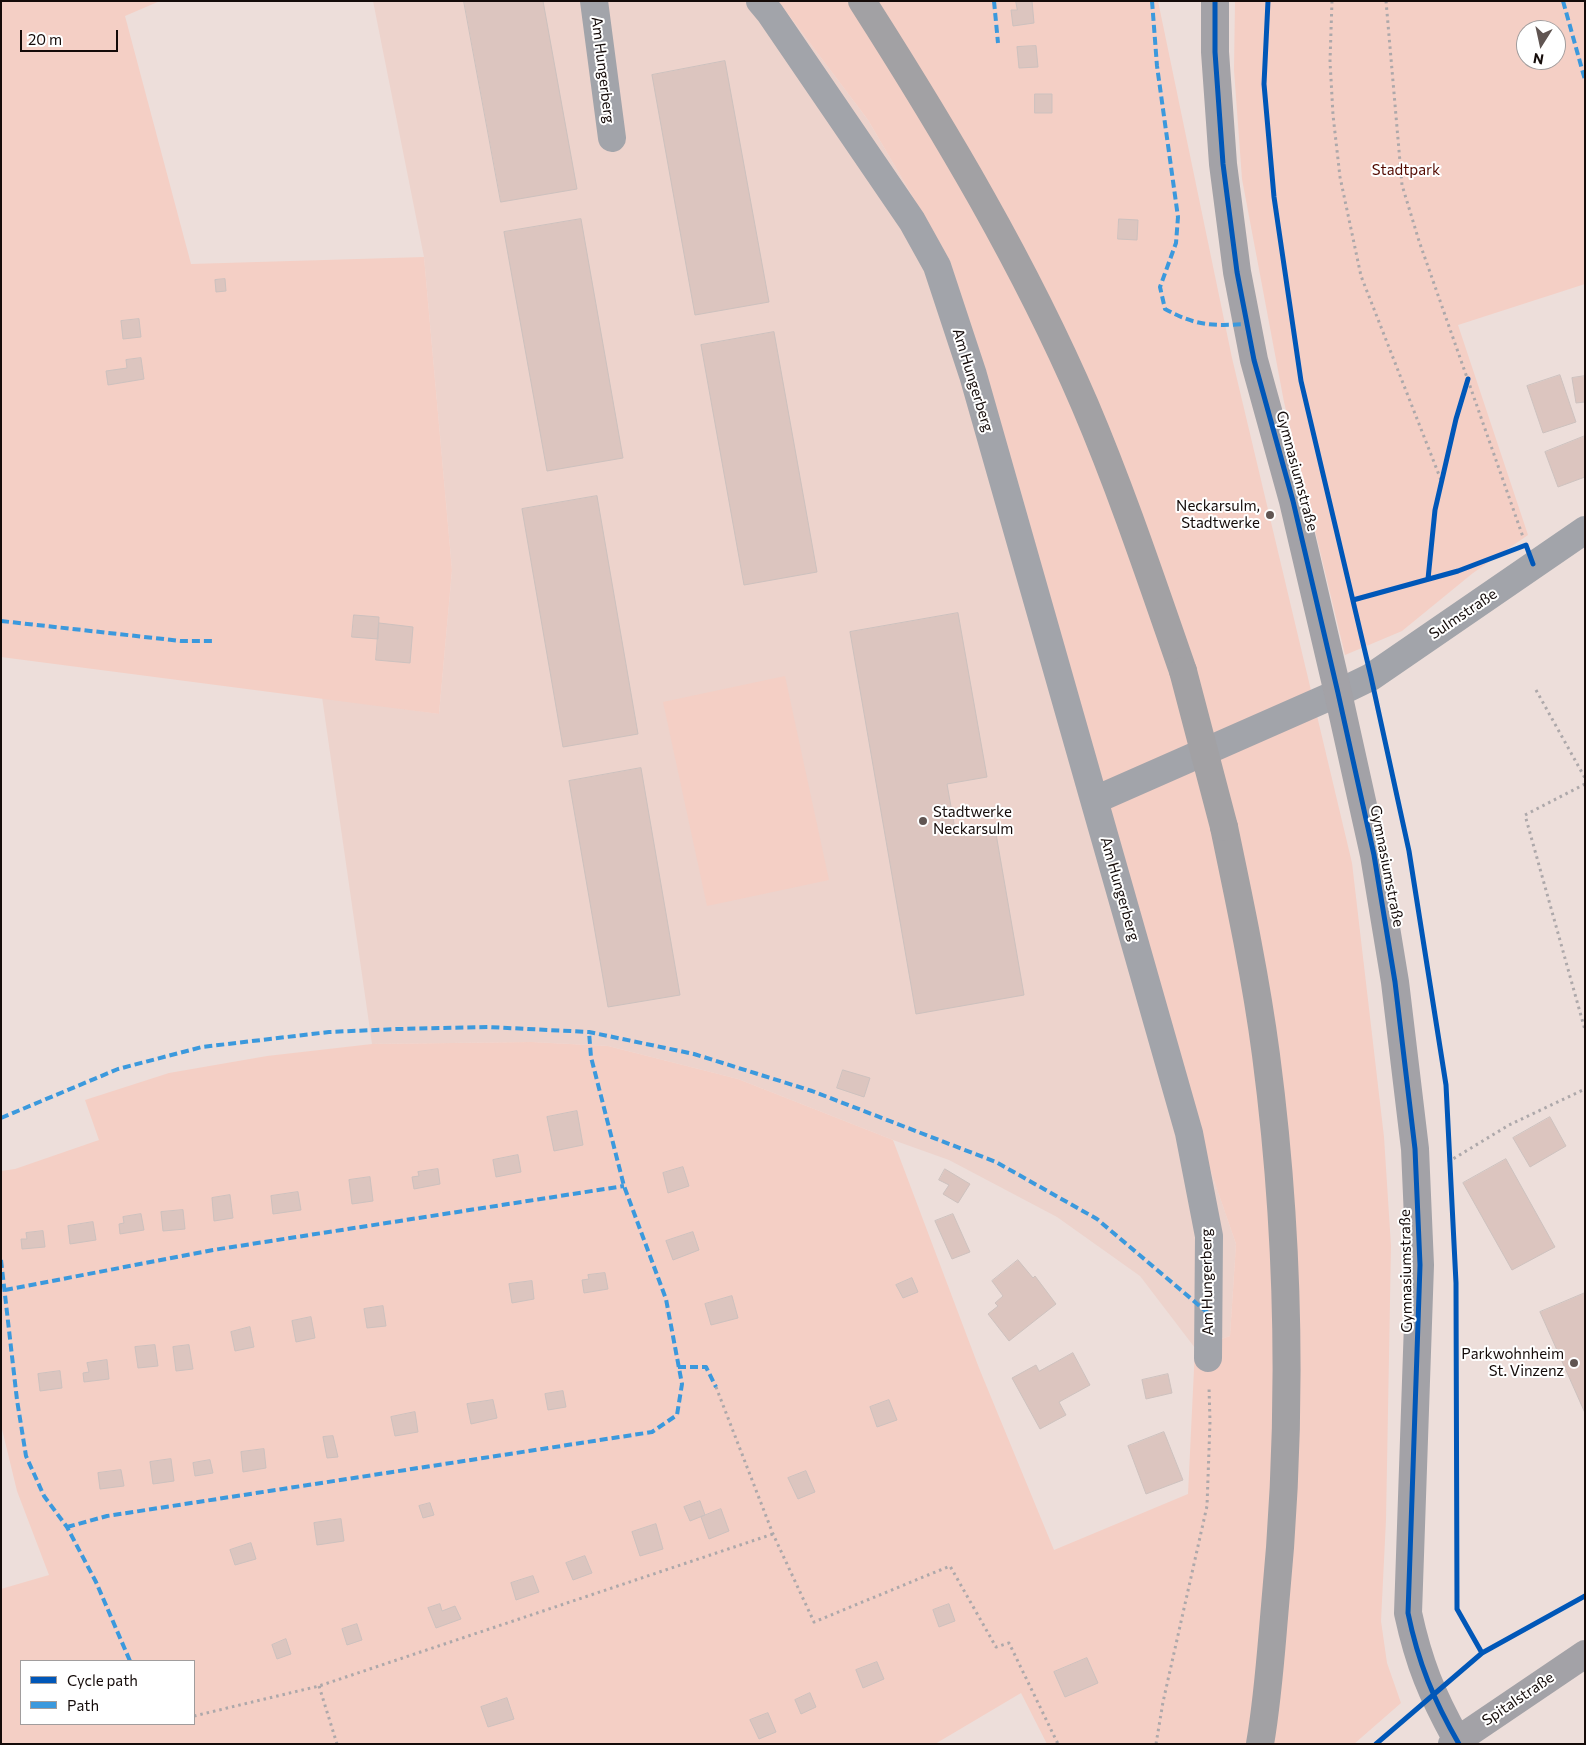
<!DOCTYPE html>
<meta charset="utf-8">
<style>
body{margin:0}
#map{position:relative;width:1586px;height:1745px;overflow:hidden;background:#eddeda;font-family:Commissioner,sans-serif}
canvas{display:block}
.frame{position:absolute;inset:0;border:2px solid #140b09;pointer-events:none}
.legend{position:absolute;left:20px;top:1660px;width:175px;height:65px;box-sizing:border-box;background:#fff;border:1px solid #a19d9d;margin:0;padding:6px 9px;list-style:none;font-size:15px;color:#140b09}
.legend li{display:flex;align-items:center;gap:10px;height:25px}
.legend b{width:25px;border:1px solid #a19d9d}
.north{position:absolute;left:1516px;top:20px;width:50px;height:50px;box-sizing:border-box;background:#fff;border:1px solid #a19d9d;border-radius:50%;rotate:190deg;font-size:14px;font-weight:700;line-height:20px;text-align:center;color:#140b09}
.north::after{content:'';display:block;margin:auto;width:18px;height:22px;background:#605552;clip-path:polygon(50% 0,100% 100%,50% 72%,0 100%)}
.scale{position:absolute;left:20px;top:30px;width:98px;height:22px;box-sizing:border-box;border:2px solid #140b09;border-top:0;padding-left:6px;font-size:15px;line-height:18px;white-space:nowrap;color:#140b09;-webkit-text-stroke:4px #fff;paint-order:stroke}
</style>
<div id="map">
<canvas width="1586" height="1745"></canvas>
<div class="frame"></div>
<ul class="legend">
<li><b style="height:6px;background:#0057b8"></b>Cycle path</li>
<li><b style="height:6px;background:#3b99dd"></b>Path</li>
</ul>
<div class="north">N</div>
<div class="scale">20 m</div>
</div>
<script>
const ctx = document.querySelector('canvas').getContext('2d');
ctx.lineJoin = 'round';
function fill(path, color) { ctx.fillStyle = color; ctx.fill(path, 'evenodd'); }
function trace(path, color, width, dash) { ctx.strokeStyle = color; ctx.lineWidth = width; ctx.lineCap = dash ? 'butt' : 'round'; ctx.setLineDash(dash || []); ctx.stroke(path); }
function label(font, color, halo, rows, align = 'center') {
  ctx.font = font + ' Commissioner,sans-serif'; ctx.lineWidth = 4; ctx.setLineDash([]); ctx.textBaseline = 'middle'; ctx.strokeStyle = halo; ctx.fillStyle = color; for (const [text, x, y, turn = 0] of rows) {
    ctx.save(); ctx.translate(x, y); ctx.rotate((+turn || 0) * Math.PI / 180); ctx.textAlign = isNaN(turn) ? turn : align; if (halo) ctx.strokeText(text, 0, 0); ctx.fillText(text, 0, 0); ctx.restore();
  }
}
const built = new Path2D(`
 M373,1H778L868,120L950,261L1018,482L1195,1126L1236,1244L1230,1336L1195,1348L1140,1276L1057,1217L949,1160L893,1140L738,1079L608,1046L532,1042L372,1044L322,697L439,714L452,570L424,257Z`);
const green = new Path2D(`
 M1,1H160L125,16L191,264L424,257L452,570L439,714L1,657Z
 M778,1H1158L1232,358L1352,863L1384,1137L1391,1246L1386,1520L1381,1621L1387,1663L1401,1703L1354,1744H1047L1021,1693L935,1744H1V1589L49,1575L17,1491L1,1425V1171L15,1169L99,1140L85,1100L169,1073L267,1056L372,1044L532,1042L608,1046L738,1079L893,1140L979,1368L1054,1550L1188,1494L1195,1348L1230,1336L1236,1244L1195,1126L1018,482L950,261L868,120ZM21,1661H194V1724H21Z
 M1235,1H1585V284L1458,325L1528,535L1473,573L1402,631L1345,655L1284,402L1242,179L1234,70ZM1526,30H1556V60H1526Z
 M785,676L829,880L707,906L663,702Z`);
const building = new Path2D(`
 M464,1H543L577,189L501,202Z
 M1016,1H1032L1034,23L1013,26L1011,10H1017Z
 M1036,46L1038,67L1019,68L1017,47Z
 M725,61L769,302L695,315L652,75Z
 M1035,94H1052V113H1035Z
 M581,219L623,458L547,471L504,232Z
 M1119,219L1138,220L1137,240L1118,239Z
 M225,279L226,291L216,292L215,280Z
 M139,319L141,337L123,339L121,321Z
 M774,332L817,572L744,585L701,345Z
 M141,358L144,379L108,385L106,371L127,368L126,360Z
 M1560,375L1576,422L1543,433L1527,386Z
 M1585,376V402L1576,403L1572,378Z
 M1585,436V477L1558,487L1545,452Z
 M597,496L638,734L563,747L522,509Z
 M958,613L987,777L947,784L956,835L995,828L1024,995L916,1014L850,632Z
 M354,615L379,617L378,639L352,637Z
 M379,623L413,627L410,663L376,660Z
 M641,768L680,995L608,1007L569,781Z
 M843,1070L870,1078L864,1097L837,1088Z
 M577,1111L583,1145L554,1151L547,1117Z
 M1550,1117L1566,1146L1530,1167L1513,1138Z
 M518,1155L521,1172L496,1177L493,1160Z
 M1506,1159L1555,1247L1512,1270L1463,1183Z
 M683,1167L689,1186L668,1193L663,1173Z
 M438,1169L440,1184L414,1189L412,1177L419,1176L418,1172Z
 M945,1169L970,1184L958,1203L943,1194L949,1185L939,1180Z
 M370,1177L373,1201L352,1204L349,1180Z
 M298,1192L301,1210L273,1214L271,1196Z
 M230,1195L233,1218L214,1221L212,1198Z
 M183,1210L185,1229L163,1231L161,1212Z
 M141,1214L144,1230L120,1234L119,1224L124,1223L123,1217Z
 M953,1214L970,1252L952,1259L935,1221Z
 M93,1222L96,1240L70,1244L68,1226Z
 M43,1231L45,1247L22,1249L21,1239H27L26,1233Z
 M693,1232L699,1250L673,1260L666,1241Z
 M1018,1260L1033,1278L1035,1276L1056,1304L1009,1341L988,1314L998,1306L995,1303L1003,1296L992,1281Z
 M605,1273L608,1289L584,1293L582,1280L589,1279L588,1275Z
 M912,1278L918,1292L903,1298L896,1285Z
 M532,1281L534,1299L512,1303L509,1284Z
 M1585,1293V1413L1540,1312Z
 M732,1296L738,1318L711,1325L705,1304Z
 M383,1306L386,1326L367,1328L364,1309Z
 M311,1317L315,1338L296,1342L292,1321Z
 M250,1327L254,1347L235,1351L231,1332Z
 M155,1345L158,1366L138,1368L135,1347Z
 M189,1345L193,1369L176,1371L173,1347Z
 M1073,1353L1090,1385L1059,1402L1066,1415L1040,1429L1012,1378L1036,1365L1039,1371Z
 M107,1360L109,1379L84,1382L83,1373L89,1372L87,1363Z
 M60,1371L62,1388L40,1391L38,1374Z
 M1168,1374L1172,1393L1146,1399L1142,1380Z
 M563,1391L566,1407L548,1410L545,1394Z
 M493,1400L497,1418L471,1424L467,1404Z
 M889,1400L897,1420L877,1427L870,1407Z
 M415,1412L418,1432L395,1436L391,1417Z
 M1164,1432L1183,1480L1146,1494L1128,1446Z
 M333,1436L338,1457L327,1458L323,1437Z
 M264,1449L266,1468L243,1472L241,1452Z
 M171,1459L174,1481L153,1484L150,1462Z
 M210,1460L213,1473L195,1476L193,1463Z
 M121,1470L124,1486L100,1489L98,1473Z
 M806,1471L815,1492L798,1499L788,1478Z
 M700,1501L705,1515L690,1521L684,1507Z
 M430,1503L434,1515L423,1518L419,1506Z
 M721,1509L729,1531L709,1539L701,1517Z
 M341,1519L344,1541L317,1545L314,1523Z
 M656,1524L663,1549L640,1556L632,1532Z
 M251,1543L256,1559L235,1565L230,1550Z
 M585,1556L592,1573L573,1580L566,1563Z
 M533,1576L539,1592L516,1600L511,1583Z
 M440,1604L442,1611L455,1606L461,1619L436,1628L428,1608Z
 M949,1604L955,1621L939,1627L933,1610Z
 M357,1624L362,1640L347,1645L342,1629Z
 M286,1639L291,1654L277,1659L272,1645Z
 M1087,1658L1098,1683L1065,1697L1054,1672Z
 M877,1662L884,1679L863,1688L856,1670Z
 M810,1693L816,1707L801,1714L795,1700Z
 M507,1698L514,1719L488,1727L481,1707Z
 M768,1713L776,1732L759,1739L750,1720Z`);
const path = new Path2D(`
 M1332,1L1330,61L1333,115L1340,177L1361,276L1441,480
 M1386,1L1402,185L1419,241L1523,537
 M1536,690L1585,778
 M1585,784L1525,815L1585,1030
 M1448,1162L1509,1125L1585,1089
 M716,1387L773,1534L814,1622L950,1566L996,1647L1009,1643L1058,1744
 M319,1686L337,1744
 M194,1716L319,1686L773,1534
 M1156,1744L1163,1702L1207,1506L1210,1422L1209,1387`);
const street = new Path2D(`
 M594,1L612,138
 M760,1L770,13L912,221L937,266L973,375L1189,1133L1209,1236L1208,1358
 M1095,800L1338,693L1371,677L1585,530`);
const secondary = new Path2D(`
 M1215,1V52L1223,164L1237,272L1254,360L1293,501L1338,693L1374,855L1395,982L1415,1149L1420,1265L1408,1613C1419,1664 1432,1695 1457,1740
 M1452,1744L1585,1654`);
const highway = new Path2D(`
 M862,1C945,131 1024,263 1085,405C1122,492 1152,582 1183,671
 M1224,827C1240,903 1256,979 1266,1055C1290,1238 1293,1422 1275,1606C1271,1651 1268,1698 1260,1744`);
const highwayBridge = new Path2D(`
 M1183,671L1224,827`);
const quiet = new Path2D(`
 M994,1L998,43
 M1152,1L1157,66L1178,217L1176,243L1160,287L1165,309C1196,326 1212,326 1247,324
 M1563,1L1585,80
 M1,621L181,641H214
 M1,1118L118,1069L202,1047L329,1032L398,1029L488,1027L589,1032L694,1054L812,1091L996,1162L1097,1219L1208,1313
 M1,1260L17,1400L26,1456L44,1496L67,1527L96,1582L130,1661
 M5,1290L213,1250L624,1186
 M678,1367H706L716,1387
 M67,1527L107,1516L652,1432L677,1415L682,1384L666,1299L624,1186L591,1057L589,1032`);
const cycleway = new Path2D(`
 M1215,1V52L1223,164L1237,272L1254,360L1293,501L1338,693L1374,855L1395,982L1415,1149L1420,1265L1408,1613C1418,1662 1434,1701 1459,1744
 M1268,1L1264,84L1274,197L1301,381L1371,677L1409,851L1446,1085L1456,1283L1457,1609L1482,1653
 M1428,579L1435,510L1456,419L1468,379
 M1353,600L1458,571L1526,545L1533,564
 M1376,1744L1482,1653L1585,1596`);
const markers = [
 [1270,515,5,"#605552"],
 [923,821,5,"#605552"],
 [1574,1363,5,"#605552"]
];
const streetNames = [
 ["Am Hungerberg",603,70,83],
 ["Am Hungerberg",973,380,73],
 ["Gymnasiumstraße",1297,471,75],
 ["Sulmstraße",1463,614,-34],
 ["Gymnasiumstraße",1387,866,79],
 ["Am Hungerberg",1120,889,74],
 ["Gymnasiumstraße",1406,1271,-91],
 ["Am Hungerberg",1207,1282,-91],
 ["Spitalstraße",1518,1699,-34]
];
const parkNames = [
 ["Stadtpark",1406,170]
];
const poiNames = [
 ["Neckarsulm,",1260,506],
 ["Stadtwerke",1260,523],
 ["Stadtwerke",933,812,"left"],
 ["Neckarsulm",933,829,"left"],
 ["Parkwohnheim",1564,1354],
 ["St. Vinzenz",1564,1371]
];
fill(built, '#edd3cc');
fill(green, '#f4cfc5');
fill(building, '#dcc5bf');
trace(building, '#cdc1be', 1);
trace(path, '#ada8aa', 3, [2.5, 4]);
trace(street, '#a2a4aa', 28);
trace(secondary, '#a3a2a7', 28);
trace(highway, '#a2a1a4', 28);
trace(highwayBridge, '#a2a1a4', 28);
trace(quiet, '#3b99dd', 4, [8, 4]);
trace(cycleway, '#0057b8', 5);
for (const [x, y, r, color] of markers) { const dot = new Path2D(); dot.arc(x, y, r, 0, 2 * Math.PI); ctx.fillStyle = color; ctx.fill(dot); trace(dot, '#fff', 2); }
label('15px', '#140b09', '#fff', streetNames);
label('15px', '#520a00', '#fff', parkNames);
label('15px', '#140b09', '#fff', poiNames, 'right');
</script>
